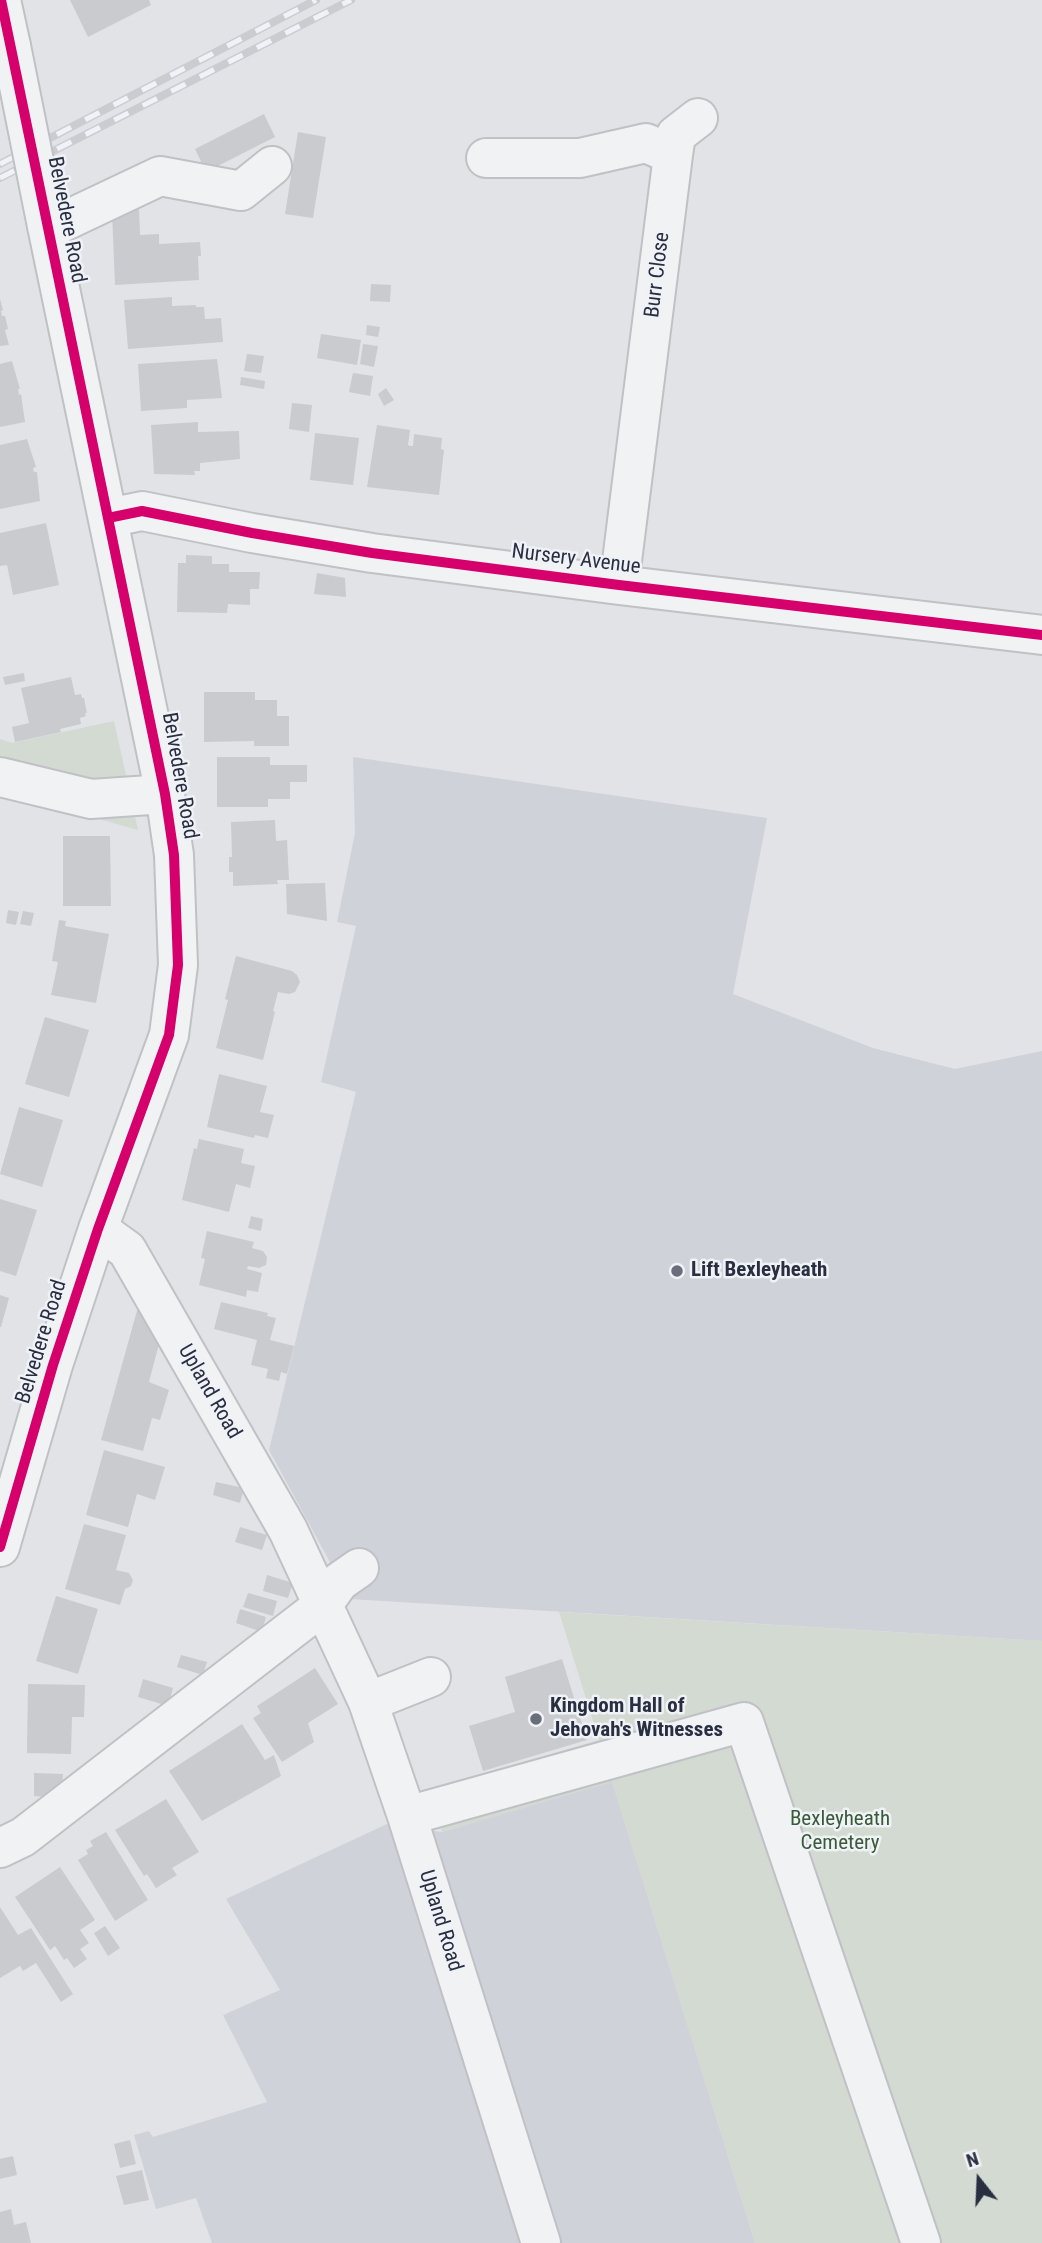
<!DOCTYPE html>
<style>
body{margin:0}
#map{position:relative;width:1042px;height:2243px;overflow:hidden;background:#e2e3e7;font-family:"Roboto Condensed",sans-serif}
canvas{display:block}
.north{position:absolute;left:944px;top:2145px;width:70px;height:70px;-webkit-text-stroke:5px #eff2f6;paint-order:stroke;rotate:342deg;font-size:19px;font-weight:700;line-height:28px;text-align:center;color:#292f40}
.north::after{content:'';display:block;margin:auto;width:24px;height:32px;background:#292f40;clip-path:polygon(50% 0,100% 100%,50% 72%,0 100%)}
</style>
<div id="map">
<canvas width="1042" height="2243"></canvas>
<div class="north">N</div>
</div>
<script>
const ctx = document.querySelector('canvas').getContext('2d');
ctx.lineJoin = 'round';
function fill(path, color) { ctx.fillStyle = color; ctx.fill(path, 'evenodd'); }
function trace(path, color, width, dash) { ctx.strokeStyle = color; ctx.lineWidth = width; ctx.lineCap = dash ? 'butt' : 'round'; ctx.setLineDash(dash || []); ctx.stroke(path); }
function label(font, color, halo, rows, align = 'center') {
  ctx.font = font + ' "Roboto Condensed",sans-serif'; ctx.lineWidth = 5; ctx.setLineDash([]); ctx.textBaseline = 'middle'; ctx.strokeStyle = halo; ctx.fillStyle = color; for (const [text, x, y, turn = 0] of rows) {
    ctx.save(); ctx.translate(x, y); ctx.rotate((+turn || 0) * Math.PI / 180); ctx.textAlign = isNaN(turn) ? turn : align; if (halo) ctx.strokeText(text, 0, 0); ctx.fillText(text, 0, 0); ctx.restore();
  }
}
const built = new Path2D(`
 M353,757L767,818L733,994L873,1048L955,1069L1042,1051V1641L350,1599L269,1450L356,1092L321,1082L356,926L337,922L355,833Z
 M612,1781L755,2243H212L196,2198L156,2209L134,2135L149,2131L153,2137L267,2102L223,2015L280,1990L226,1899L387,1824L442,1832Z`);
const green = new Path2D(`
 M114,721L138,830L0,791V739L12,743Z
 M559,1612L1042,1641V2243H755L612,1782L442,1832L428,1790L599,1740Z`);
const building = new Path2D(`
 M70,0H149L151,5L88,37Z
 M264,114L275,137L206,172L195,149Z
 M298,132L326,137L313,218L285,214Z
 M139,208L140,235L159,234V244L200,242L201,256H198L199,280L115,285L112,213L119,210Z
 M371,284L391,285L390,302L370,301Z
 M172,297V306L196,305V307H204L205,319L221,318L223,342L128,349L124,300Z
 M0,299L3,310L1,311L2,316H5L8,329L5,330L9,345L0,346Z
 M367,325L380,327L378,337L366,335Z
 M321,334L361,340L357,365L317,358Z
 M363,344L378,346L374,367L360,364Z
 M247,354L264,356L261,373L244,371Z
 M217,359L222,398L187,400V408L141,411L138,364Z
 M12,361L20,389H18L19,395L21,394L25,422L0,427V364Z
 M353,373L373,376L370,396L349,392Z
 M241,377L265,381L264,389L240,385Z
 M386,388L394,400L384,406L378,394Z
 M292,403L312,405L309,432L289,429Z
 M198,422V432L239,431L240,459L200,463V471H194L195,475L154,474L151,425Z
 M377,425L410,430L408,445L410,446H413L414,434L442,438L441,449L444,450L439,495L367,487Z
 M315,433L359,438L353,485L310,480Z
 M27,439L36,467L33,468L34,472H37L40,501L0,509V445Z
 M46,523L59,585L13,595L7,565L0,566V533Z
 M186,555L212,556V564H229V572H260L259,589H250V605L228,604L227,613L177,612L178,563H186Z
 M317,573L345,578L346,597L314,594Z
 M24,673L25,681L5,685L3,677Z
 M71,677L75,695L81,694L82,698H84L87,713H85L86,716L80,718L81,724L60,729L61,732L15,742L12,727L29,723L21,688Z
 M204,692H255V700H277V716H289V746H254V741L204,742Z
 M217,757H270V765H307V782H290V799H268V807H217Z
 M275,820L276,841L287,840L289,880H277L278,884L233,886V872H229V857H232L231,822Z
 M63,836H110L111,906H63Z
 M325,883L327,921L287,914L286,884Z
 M8,910L19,912L16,925L6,923Z
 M23,911L34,913L31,926L20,924Z
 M59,920L66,921L65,926L109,934L96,1003L51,995L58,962L52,961Z
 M236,956L292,971L297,975L300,982L295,992L289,994L278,992L273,1011L275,1012L263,1060L216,1048L228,1000L225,999Z
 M45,1017L89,1030L69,1097L25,1084Z
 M219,1074L267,1086L260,1112L274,1115L268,1138L255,1135L254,1138L207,1127Z
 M19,1107L63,1120L42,1187L0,1174Z
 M199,1139L244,1149L241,1163L255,1166L250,1188L236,1184L229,1212L182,1200L194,1148L197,1149Z
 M0,1199L37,1210L16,1276L0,1271Z
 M251,1216L263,1219L261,1231L248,1228Z
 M207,1231L254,1242L252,1248L263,1251L267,1257L266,1265L259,1268L248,1266L247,1269L262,1273L258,1292L247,1290L246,1297L199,1285L205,1259L201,1258Z
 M0,1295L9,1298L1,1327H0Z
 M221,1302L268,1313L267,1316L276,1318L270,1340L294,1346L287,1374L281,1372L279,1381L266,1378L268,1369L251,1365L257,1340L214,1329Z
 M138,1307L160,1340L149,1382L169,1390L160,1420L152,1418L143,1451L101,1440Z
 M104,1450L165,1467L155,1500L137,1494L128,1527L86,1515Z
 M216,1482L244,1488L240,1503L213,1495Z
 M84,1524L126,1535L116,1570L129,1573L133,1580L131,1586L125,1589L120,1605L65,1589Z
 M240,1527L267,1535L262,1550L235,1542Z
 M267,1575L293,1583L288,1598L263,1591Z
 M248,1593L277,1601L273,1616L243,1607Z
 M56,1596L98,1609L78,1674L36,1661Z
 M240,1609L266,1617L262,1632L236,1623Z
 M181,1655L207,1662L203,1675L177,1667Z
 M562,1659L587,1740L483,1771L469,1726L515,1712L505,1677Z
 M315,1668L338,1704L308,1723L314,1742L282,1762L253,1718L261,1713L257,1706Z
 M143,1679L173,1688L168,1706L138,1697Z
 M28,1684L85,1685L84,1717H72L71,1754L27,1753Z
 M242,1724L265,1760L274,1755L281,1776L202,1821L169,1771Z
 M34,1773L63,1774L62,1789L49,1797L34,1796Z
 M166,1799L199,1852L172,1868L177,1875L156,1888L147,1874L144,1876L115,1830Z
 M106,1832L148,1900L115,1921L78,1860L88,1854L86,1850L93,1846L90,1841Z
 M60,1867L95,1920L80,1930L89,1943L80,1949L87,1959L74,1968L67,1958L64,1960L55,1946L50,1950L15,1897Z
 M0,1907L18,1935L31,1928L73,1994L61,2002L36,1963L23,1971L20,1966L0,1978Z
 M105,1926L120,1948L108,1956L94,1933Z
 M130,2140L136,2164L120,2168L114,2144Z
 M13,2156L17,2175L0,2179V2159Z
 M142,2170L149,2200L124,2205L116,2176Z
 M11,2209L14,2225L26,2222L31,2243H0V2212Z`);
const minor = new Path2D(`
 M1,0L11,46
 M673,155L676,135L698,118
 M486,158H580L646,143L673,155L619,585
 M48,229L160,176L241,191L272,166
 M108,518L142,511L252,533L372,553L619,585L1042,635
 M0,777L91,799L165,794
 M98,1229L127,1250L288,1530L368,1702L407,1816L541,2243
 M0,1547L53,1365L98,1229L169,1035L178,965L174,855L165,794L47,226
 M368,1702L431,1677
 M407,1816L744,1722L921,2243
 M0,1848L23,1837L322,1606L339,1582L359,1568`);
const rail = new Path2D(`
 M0,164L316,0
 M0,178L351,0`);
const minorBridge = new Path2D(`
 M11,46L47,226`);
const cycleway = new Path2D(`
 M108,518L142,511L252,533L372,553L619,585L1042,635
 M0,1547L53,1365L98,1229L169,1035L178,965L174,855L165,794L1,0`);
const markers = [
 [677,1271,7,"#6a6e7a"],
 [536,1719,7,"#6a6e7a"]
];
const streetNames = [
 ["Belvedere Road",66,220,79],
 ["Burr Close",658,275,-83],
 ["Nursery Avenue",576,560,7],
 ["Belvedere Road",179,776,80],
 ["Belvedere Road",42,1342,-73],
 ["Upland Road",209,1392,60],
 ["Upland Road",440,1921,73]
];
const poiNames = [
 ["Lift Bexleyheath",691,1271],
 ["Kingdom Hall of",550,1707],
 ["Jehovah's Witnesses",550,1731]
];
const parkNames = [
 ["Bexleyheath",840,1820],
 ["Cemetery",840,1844]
];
fill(built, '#d0d2da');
fill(green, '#d2dad2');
fill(building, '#cacbcf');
trace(minor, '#c0c1c5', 42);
trace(minor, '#f1f2f4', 38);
trace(rail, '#cbcccf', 8);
trace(rail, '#eff2f6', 5, [16]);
trace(minorBridge, '#c0c1c5', 42, []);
trace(minorBridge, '#f1f2f4', 38);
trace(cycleway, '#d6006c', 10);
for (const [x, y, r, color] of markers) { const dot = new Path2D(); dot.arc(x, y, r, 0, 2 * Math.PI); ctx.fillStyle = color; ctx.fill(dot); trace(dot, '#eff2f6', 2.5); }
label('21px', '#292f40', '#eff2f6', streetNames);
label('bold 21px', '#292f40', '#eff2f6', poiNames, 'left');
label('21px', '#3a5b37', '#eff2f6', parkNames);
</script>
